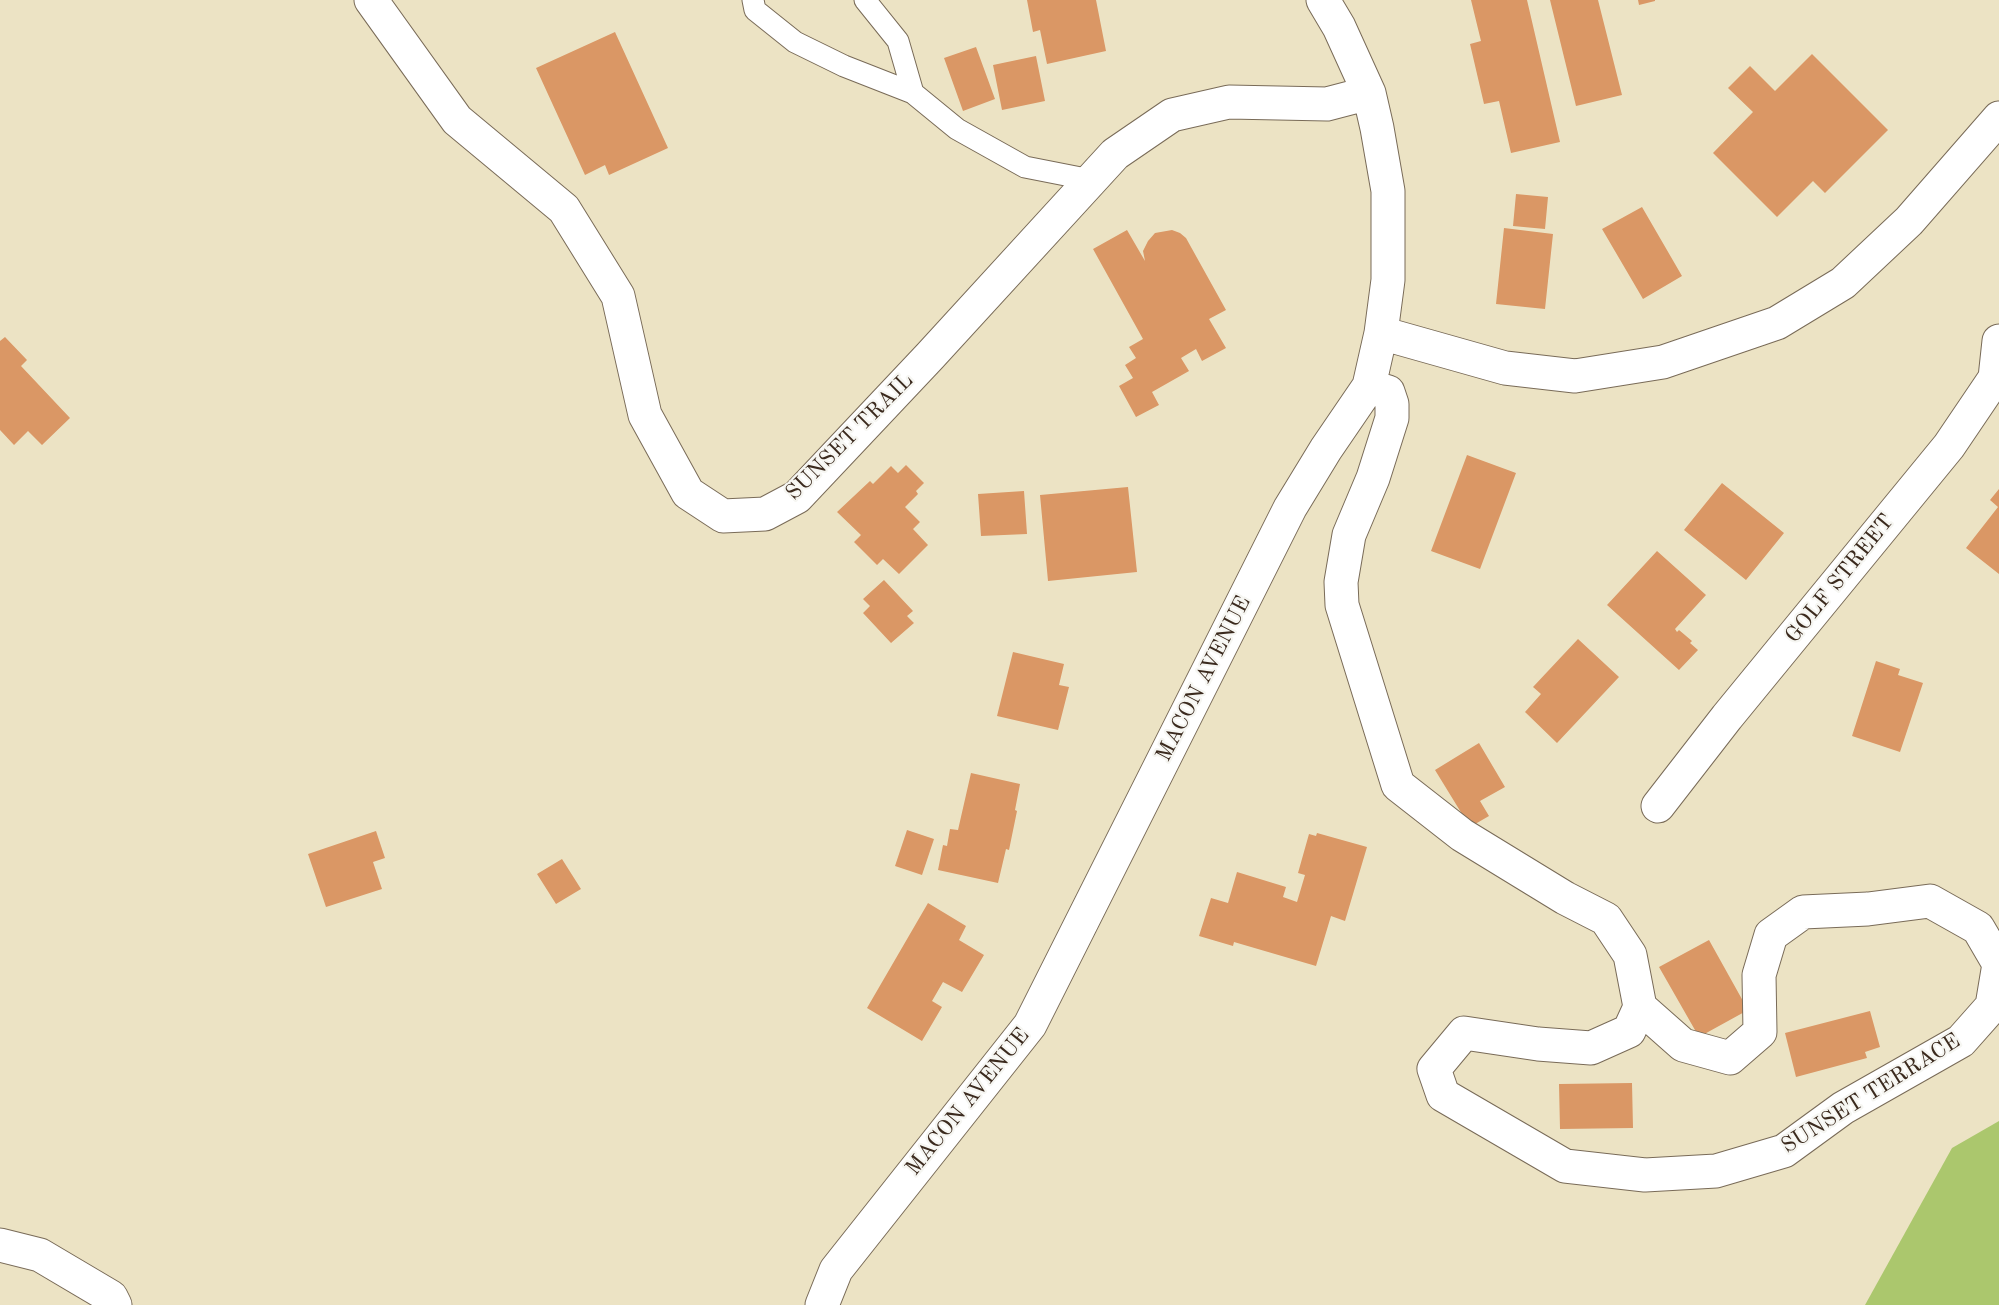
<!DOCTYPE html>
<style>
body{margin:0}
canvas{display:block;background:#ece3c4}
</style>
<canvas width="1999" height="1305"></canvas>
<script>
const ctx = document.querySelector('canvas').getContext('2d');
ctx.lineJoin = 'round';
function fill(path, color) { ctx.fillStyle = color; ctx.fill(path, 'evenodd'); }
function trace(path, color, width, dash) { ctx.strokeStyle = color; ctx.lineWidth = width; ctx.lineCap = dash ? 'butt' : 'round'; ctx.setLineDash(dash || []); ctx.stroke(path); }
function label(font, color, halo, rows, align = 'center') {
  ctx.font = font + ' "Old Standard TT",serif'; ctx.lineWidth = 4.5; ctx.setLineDash([]); ctx.textBaseline = 'middle'; ctx.strokeStyle = halo; ctx.fillStyle = color; for (const [text, x, y, turn = 0] of rows) {
    ctx.save(); ctx.translate(x, y); ctx.rotate((+turn || 0) * Math.PI / 180); ctx.textAlign = isNaN(turn) ? turn : align; if (halo) ctx.strokeText(text, 0, 0); ctx.fillText(text, 0, 0); ctx.restore();
  }
}
const green = new Path2D(`
 M1999,1121V1305H1865L1952,1148Z`);
const building = new Path2D(`
 M1027,0H1096L1106,51L1047,64L1040,30L1033,32Z
 M1471,0H1527L1560,142L1511,153L1499,101L1484,104L1470,44L1481,41Z
 M1550,0H1598L1622,95L1576,106Z
 M1638,0H1655V1L1639,5Z
 M615,32L668,148L609,175L605,165L585,175L536,68Z
 M976,47L995,99L963,111L944,58Z
 M1812,54L1888,130L1825,193L1813,181L1777,217L1713,153L1753,112L1728,88L1750,66L1775,91Z
 M1036,56L1045,101L1002,110L993,65Z
 M1516,194L1548,197L1545,229L1513,226Z
 M1642,207L1682,276L1643,299L1602,229Z
 M1504,228L1553,234L1545,309L1496,304Z
 M1127,230L1145,261L1143,251L1148,241L1155,233L1172,230L1180,233L1186,238L1226,310L1209,319L1226,348L1202,361L1196,349L1181,358L1189,371L1152,392L1159,405L1136,417L1119,386L1133,378L1125,365L1136,358L1129,347L1143,339L1093,249Z
 M5,337L27,360L21,366L70,418L42,445L28,431L14,445L0,430V341Z
 M1467,455L1516,473L1480,569L1431,551Z
 M906,465L924,483L916,491L918,494L905,507L920,522L913,529L928,545L899,574L883,559L877,565L854,542L861,535L837,512L870,481L873,484L891,466L898,473Z
 M1722,483L1784,533L1746,580L1684,530Z
 M1128,487L1137,572L1048,581L1040,495Z
 M1999,489V574L1966,548L1998,507L1990,500Z
 M1024,491L1027,534L981,536L978,494Z
 M1657,551L1706,595L1675,629L1677,632L1679,630L1692,641L1690,643L1698,650L1679,670L1607,605Z
 M884,580L913,611L907,616L914,623L891,643L863,613L870,606L863,599Z
 M1578,639L1619,677L1557,743L1525,712L1541,694L1533,687Z
 M1013,652L1064,664L1059,685L1069,687L1058,730L997,716Z
 M1876,661L1900,669L1898,675L1923,683L1900,752L1852,736Z
 M1479,743L1505,787L1480,801L1489,816L1470,827L1435,770Z
 M971,773L1020,784L1015,810L1017,811L1009,850L1006,849L998,883L938,870L943,845L947,846L950,829L958,830Z
 M907,830L934,839L922,875L895,866Z
 M376,831L385,858L373,862L382,889L326,907L308,854Z
 M1317,833L1367,847L1345,921L1331,916L1316,966L1234,942L1233,946L1199,936L1211,898L1228,903L1237,872L1286,887L1283,897L1297,902L1305,875L1298,873L1309,834L1316,836Z
 M562,859L581,889L556,904L537,874Z
 M928,903L966,926L959,940L984,955L962,992L943,982L932,1001L942,1007L922,1041L867,1008Z
 M1709,940L1748,1010L1699,1037L1659,967Z
 M1870,1011L1880,1047L1865,1052L1867,1058L1796,1077L1785,1033Z
 M1632,1083L1633,1128L1560,1129L1559,1084Z`);
const lane = new Path2D(`
 M753,0L755,10L795,42L844,66L913,93L957,129L1025,167L1091,180
 M865,0L898,41L913,93`);
const street = new Path2D(`
 M371,0L457,120L564,209L618,296L645,415L688,493L723,516L765,514L797,497L930,356L1115,154L1172,115L1229,102L1327,104L1369,93
 M1381,333L1505,368L1575,376L1663,362L1777,323L1843,283L1909,221L1999,118
 M1369,386L1388,392L1392,404V418L1373,478L1349,535L1341,582L1342,605L1398,785L1462,835L1565,898L1606,919L1630,955L1640,1007L1683,1045L1730,1058L1760,1032L1759,975L1771,935L1803,912L1868,909L1930,901L1978,928L1999,964L1992,1006L1961,1041L1843,1108L1784,1151L1716,1171L1645,1175L1565,1166L1443,1095L1434,1069L1464,1033L1538,1044L1591,1048L1629,1031L1640,1007
 M1658,806L1727,717L1949,446L1995,378L1999,341
 M0,1245L40,1255L111,1297L115,1305
 M822,1305L836,1270L1030,1025L1290,508L1326,449L1369,386L1381,333L1388,280V191L1377,128L1369,93L1339,27L1323,0`);
const streetNames = [
 ["SUNSET TRAIL",850,437,-45],
 ["GOLF STREET",1840,579,-51],
 ["MACON AVENUE",1204,679,-63],
 ["SUNSET TERRACE",1871,1094,-32],
 ["MACON AVENUE",968,1102,-51]
];
fill(green, '#abc76d');
fill(building, '#da9765');
trace(lane, '#796b58', 23);
trace(street, '#796b58', 35);
trace(lane, '#fff', 21);
trace(street, '#fff', 33);
label('22px', '#3b2a1e', '#f6f6f2', streetNames);
</script>
